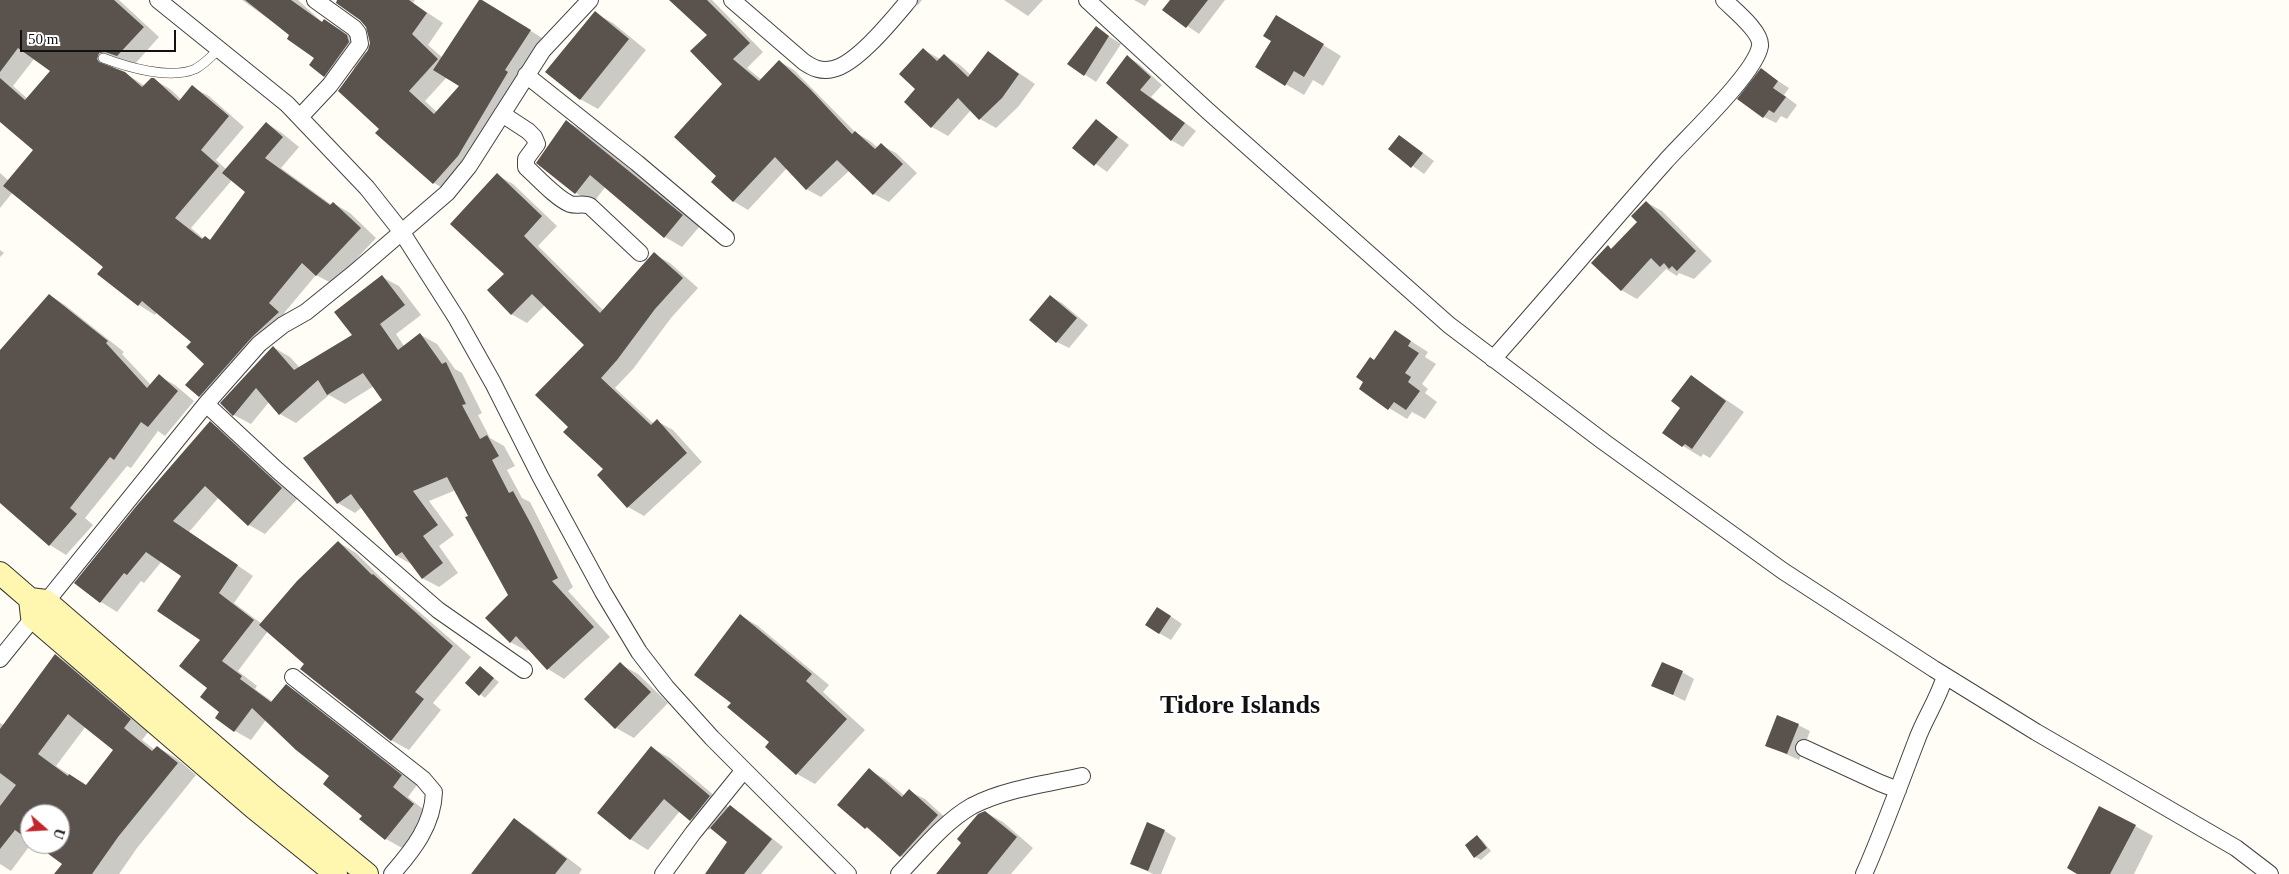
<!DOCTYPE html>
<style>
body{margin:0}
#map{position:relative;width:2289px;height:874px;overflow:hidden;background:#fffdf5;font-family:Georgia,serif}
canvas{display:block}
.north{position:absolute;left:20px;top:804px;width:50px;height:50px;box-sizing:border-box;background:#fff;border:1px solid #a0a0a0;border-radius:50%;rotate:109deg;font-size:14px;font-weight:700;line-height:20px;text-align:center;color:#111}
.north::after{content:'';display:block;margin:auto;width:18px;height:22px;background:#c4262e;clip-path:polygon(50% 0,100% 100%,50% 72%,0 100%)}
.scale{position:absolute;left:20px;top:30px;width:156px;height:22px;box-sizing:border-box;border:2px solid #111;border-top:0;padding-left:6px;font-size:15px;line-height:18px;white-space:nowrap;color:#111;-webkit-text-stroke:4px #fff;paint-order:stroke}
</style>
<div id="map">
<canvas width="2289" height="874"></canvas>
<div class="north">U</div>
<div class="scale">50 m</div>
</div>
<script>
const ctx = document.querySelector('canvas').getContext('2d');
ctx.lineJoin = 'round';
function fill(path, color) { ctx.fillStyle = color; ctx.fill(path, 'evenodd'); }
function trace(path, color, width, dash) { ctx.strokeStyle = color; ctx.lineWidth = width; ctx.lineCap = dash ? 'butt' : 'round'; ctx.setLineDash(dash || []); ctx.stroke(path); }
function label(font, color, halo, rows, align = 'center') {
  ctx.font = font + ' Georgia,serif'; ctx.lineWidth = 5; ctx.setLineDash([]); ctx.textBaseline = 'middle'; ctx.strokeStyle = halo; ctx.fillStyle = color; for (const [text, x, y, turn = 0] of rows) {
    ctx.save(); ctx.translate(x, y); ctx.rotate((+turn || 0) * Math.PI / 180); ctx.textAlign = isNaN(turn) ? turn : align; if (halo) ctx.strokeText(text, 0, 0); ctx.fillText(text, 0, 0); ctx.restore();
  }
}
const shadow = new Path2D(`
 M0,0H119L159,37L134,65L116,62L113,69L125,73L145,86L153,79L170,89L182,100L192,87L209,96L244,127L216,160L227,170L266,123L282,133L299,147L281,168L332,205L333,203L350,213L376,238L333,284L316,275L284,313L294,322L268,347L216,406L199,396L206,364L193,342L157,312L155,315L139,305L99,274L104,267L13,192L0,208V173L9,181L35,150L0,121ZM34,59L51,71L28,99L13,86ZM232,180L246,192L211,241L206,237L204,239L191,228Z
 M242,0H298L323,23L325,21L341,30L363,46L366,54L371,46L367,26L339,0H415L413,3L443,23L428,45L443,58L497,10L547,41L451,193L434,183L377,133L381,129L355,69L353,68L340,85L324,76L315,58L291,35ZM447,77L461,85L437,112L425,101Z
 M671,0H712L763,52L747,68L762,80L779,61L794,70L855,132L870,141L878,148L881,145L896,153L917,173L889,202L874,194L850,170L821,197L806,189L787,168L748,210L733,201L718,176L724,84L709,35Z
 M909,0H922L918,5Z
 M1004,0H1043L1028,16Z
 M1134,0H1149L1145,6Z
 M1171,0H1225L1199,34L1164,10Z
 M595,13L613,23L646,50L598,109L580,99Z
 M1294,27L1341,56L1323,86L1313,80L1304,95L1257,67Z
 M1096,28L1121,44L1096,82L1069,64Z
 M924,50L940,59L944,55L960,65L971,75L988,52L1035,84L1018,107L996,128L980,119L971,110L948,136L932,127L917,89Z
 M1128,57L1139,64L1162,85L1151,97L1196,131L1183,147L1171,140L1108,83Z
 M1761,70L1789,88L1784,95L1797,105L1787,119L1781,116L1776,123L1764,117Z
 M1096,120L1129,145L1107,172L1074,148Z
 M567,122L584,131L700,226L682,247L665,237L606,186L593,203L576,193L538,162Z
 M1400,136L1434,161L1424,174L1389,149Z
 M497,175L513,184L557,226L538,246L604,311L654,254L670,263L698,288L671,318L633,369L615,388L654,424L657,421L673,430L702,462L644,516L628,507L605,469L569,427L586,345L545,305L527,323L511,314Z
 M1646,202L1662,211L1712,261L1694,279L1679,273L1677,276L1666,269L1637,299L1621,290L1608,247L1612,249L1639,222Z
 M0,250L4,253L0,257Z
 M382,277L399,286L421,315L396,334L404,346L421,335L437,344L455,369L462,373L482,413L478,415L490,438L504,446L515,466L507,470L522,498L530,502L573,587L568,591L610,637L564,679L548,669L529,649L527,651L510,642L509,595L456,490L429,501L454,535L439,546L458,573L439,587L422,578L413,565L397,556L362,507L355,513L338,503L305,458L384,400L374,386L345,404L329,395L296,423L280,414L269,402L251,424L234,415L222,403L273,347L290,357L300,368L354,336Z
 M49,295L65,305L124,352L122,354L151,385L159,376L175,385L194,401L165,436L158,431L131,468L127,466L85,518L93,525L66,555L50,545L0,502V354Z
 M1050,296L1062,303L1088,325L1069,348L1057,342Z
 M1395,331L1428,352L1425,357L1436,364L1422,384L1428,389L1425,393L1437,402L1425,419L1412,412L1407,419L1389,408L1374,361Z
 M1691,376L1744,412L1710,458L1703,454L1701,457L1683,446L1682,408Z
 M210,423L226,432L298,498L265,534L249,525L219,497L189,532L253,576L234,603L262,624L338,542L356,553L386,583L471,657L433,703L441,710L409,750L391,740L268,631L238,671L257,686L255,689L273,702L287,686L303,695L417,785L408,797L429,814L402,848L386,839L331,776L266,720L251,740L235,731L221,712L209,688L201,640L183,575L162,561L144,583L141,581L117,612L101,602L76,583Z
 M740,615L758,626L829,685L823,692L865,730L815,784L797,774L771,742Z
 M1169,615L1182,624L1171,640L1159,633Z
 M56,656L74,667L149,731L142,740L155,750L157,747L176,758L196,775L137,848L119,874H55L69,857L38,844H60V814H30L31,844L11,871L0,864V723L4,725ZM86,726L115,750L87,786L56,766Z
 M620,664L638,674L668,703L634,738L616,728Z
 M481,668L499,682L485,698L480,694Z
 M1682,672L1694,679L1685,701L1653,685Z
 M1798,725L1810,731L1799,760L1766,745Z
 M652,748L670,758L729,808L742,814L783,847L761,874H707L729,841L711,827L709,830L680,811L648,850L630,839Z
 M869,770L885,779L905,796L909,791L925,799L952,824L916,865L901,856L839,805Z
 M985,812L1003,822L1033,848L1011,874H938Z
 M514,820L530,829L582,869L579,874H475Z
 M2135,826L2153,836L2134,874H2079Z
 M1165,831L1176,838L1161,874H1153L1131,863Z
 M1477,837L1482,840L1491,851L1481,860L1475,857Z`);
const building = new Path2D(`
 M0,0H114L144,27L117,56L105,52L99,53L97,59L99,62L125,72L142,87L151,78H154L179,101L192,85L229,116L201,150L219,166L175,218L202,239L205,236L210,240L245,192L222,173L266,122L283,137L265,158L330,205L333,202L361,228L316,276L302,263L269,303L279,312L252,337L199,397L185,385L204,364L186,347L191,342L142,301L138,306L97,274L103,267L3,186L33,150L0,122V78L25,100L50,71L18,48L0,72Z
 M245,0H291L322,22L324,19L347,35L349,42L324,77L309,65L314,58L287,39L289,35Z
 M337,0H409L427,13L412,34L438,59L409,91L434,114L459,86L433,70L479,0H482L531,30L505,70L508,72L458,156L433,184L375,133L379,129L338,91L368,50L370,43L366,27L360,20L336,3Z
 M669,0H707L750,43L733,59L759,81L779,60L810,89L852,134L855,131L875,149L881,143L903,164L873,195L837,160L806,190L775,157L733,202L711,182L716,176L674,137L722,84L690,51L707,35Z
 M1170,0H1208L1186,28L1162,10Z
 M595,11L629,39L580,100L545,72Z
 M1276,15L1324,44L1304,77L1294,71L1285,86L1255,67L1271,41L1263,36Z
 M1096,26L1109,36L1084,76L1067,64Z
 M923,48L937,61L944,54L968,77L988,51L1019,74L1002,98L979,120L958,98L931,128L904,102L915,89L899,74Z
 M1127,55L1151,77L1140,90L1185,123L1171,141L1106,83Z
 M1761,68L1778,81L1773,88L1786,97L1774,113L1769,110L1763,118L1737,99Z
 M1096,119L1118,137L1094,166L1072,148Z
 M566,120L683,215L664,238L590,175L575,194L536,163Z
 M1399,135L1423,153L1411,168L1388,149Z
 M497,173L542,216L524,236L600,313L654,252L683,278L655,309L617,360L601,378L651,425L657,419L687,453L627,508L597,475L603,469L563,432L568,427L535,395L584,345L532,294L511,315L487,290L504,274L450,224Z
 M1646,201L1696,251L1677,271L1672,266L1669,269L1664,263L1660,267L1651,258L1621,291L1591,263L1608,245L1611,249L1637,222L1631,216Z
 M382,275L405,305L380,324L398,350L420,333L442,364L446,362L466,404L462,405L480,439L487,435L499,456L492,460L509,493L513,491L531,524L558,578L552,581L594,627L547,670L516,636L510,643L485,618L508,595L465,517L468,516L447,477L413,491L438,525L423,536L443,563L422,579L402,552L396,556L351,494L337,504L303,458L382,400L363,373L327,395L318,380L279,415L256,388L233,416L220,403L273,346L294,370L352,335L334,312Z
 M49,294L108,341L106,343L147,388L159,374L178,391L148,427L141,422L114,460L110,457L70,508L77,514L49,546L0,503V350Z
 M1050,295L1077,318L1056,343L1029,320Z
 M1395,330L1411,341L1408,346L1419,353L1405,373L1411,377L1408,382L1420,391L1406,410L1394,402L1388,410L1359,389L1363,382L1356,377L1370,357L1374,360Z
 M1691,375L1726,401L1692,449L1685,444L1682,447L1662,433L1680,408L1671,401Z
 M210,421L282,488L248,526L205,486L173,521L238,565L219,593L254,620L222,661L242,676L240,679L271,702L286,684L402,775L393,787L414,804L385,840L359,819L362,816L323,784L329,776L296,750L252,708L234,732L215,718L219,712L200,697L207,688L179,666L200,640L157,611L181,576L146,552L127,575L124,573L100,603L74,583L138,504Z
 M338,541L372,575L373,574L453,646L415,692L424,699L391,741L300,669L304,664L259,625L297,581Z
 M1157,607L1171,616L1159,634L1145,625Z
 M740,614L812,674L806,681L847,719L796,775L765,747L769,742L727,707L731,703L694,675Z
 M55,654L131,719L124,728L152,751L157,746L178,763L118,837L92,874H54L62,864L35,844H60V814H30V841L15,830L0,849V806L16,785L0,773V729ZM68,714L113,750L86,785L69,774L68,776L38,754Z
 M620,662L651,692L615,729L584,699Z
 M1662,662L1683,671L1673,695L1651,686Z
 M480,666L494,678L479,696L465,683Z
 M1777,715L1799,724L1787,754L1765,746Z
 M651,746L710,796L690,821L664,799L630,840L597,813Z
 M869,768L902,797L909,789L938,815L900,857L867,827L865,829L837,805Z
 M730,805L772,839L744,874H705L727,842L710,828Z
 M2099,806L2136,825L2110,874H2077L2067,868Z
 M985,811L1017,837L987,874H936L961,843L957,839L978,814Z
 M514,818L567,859L555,874H471Z
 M1147,822L1165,830L1148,871L1130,864Z
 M1477,835L1487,848L1474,858L1465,845Z`);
const lane = new Path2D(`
 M103,58C127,67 170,80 195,69C203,65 212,56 219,49`);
const street = new Path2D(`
 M158,0L287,104L367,188L401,231L457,319L493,383L540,476L603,592L639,652L666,687L712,738L848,874
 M732,0L804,62C813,68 821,72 833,69C857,64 893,19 909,0
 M1087,0L1209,112L1449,325L1604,442L1783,571L1934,669L2036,732L2236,848L2270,874
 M526,75L637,163L726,238
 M502,114L528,131L534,137L537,144L526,159V167C538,178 556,198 570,204C576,206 583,203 590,206L640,253
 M300,117L330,85L360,44L358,33L354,28L315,0
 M1493,359C1551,294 1607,227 1665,162C1685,139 1756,73 1760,46C1762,32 1734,10 1724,0
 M206,404L277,470L438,610L524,670
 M0,659L206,404L259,344L283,325L306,312L353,274L447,193L469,166L543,50L590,0
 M293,677L423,779L434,792C433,825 413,850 392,874
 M1804,748L1880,783L1898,790
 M663,874L693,833L744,770
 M899,874C921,851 944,822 972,806C1005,789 1046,784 1082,776
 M1864,874C1883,831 1899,786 1916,742C1924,719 1938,700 1945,676`);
const secondary = new Path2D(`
 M0,573L30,599L46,601L270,794L367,874
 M30,599L32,617L254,808L336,874`);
const townNames = [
 ["Tidore Islands",1240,706]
];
fill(shadow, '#0003');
fill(building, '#5a524d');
trace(lane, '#444', 10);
trace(street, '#444', 18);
trace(secondary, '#333', 24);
trace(lane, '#fff', 9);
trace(street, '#fff', 16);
trace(secondary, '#fff6b0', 22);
label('bold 26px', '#111', '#fff', townNames);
</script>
